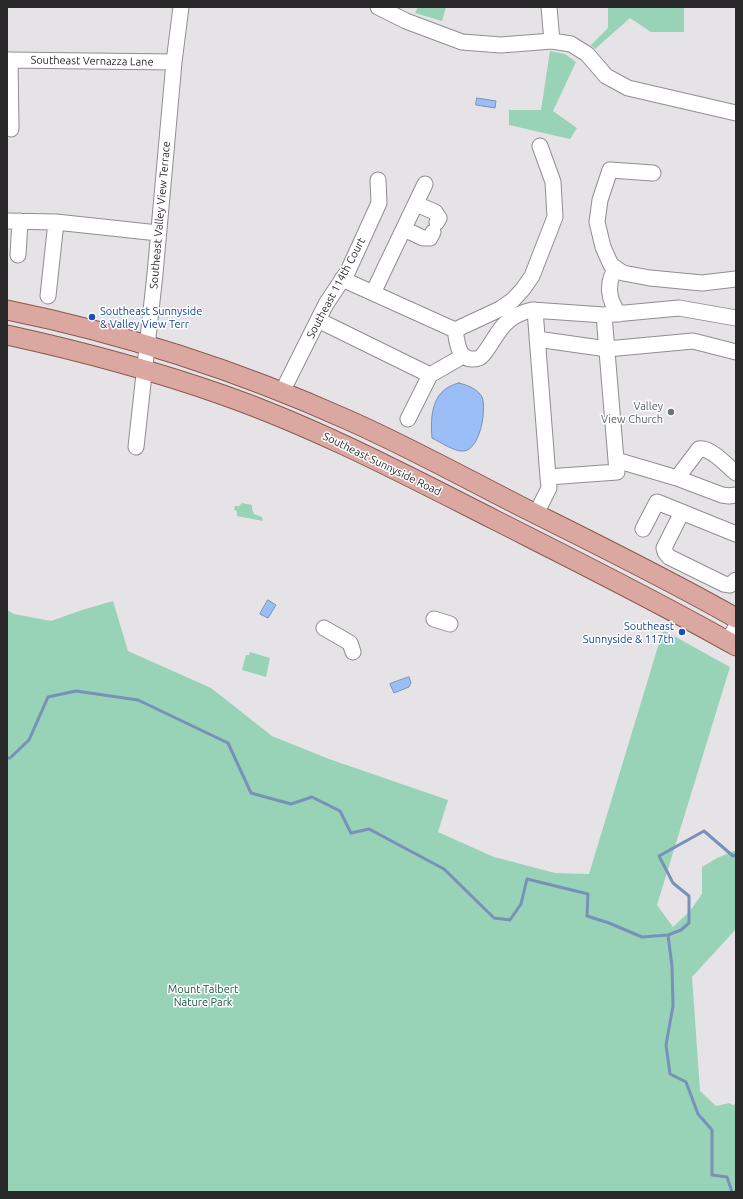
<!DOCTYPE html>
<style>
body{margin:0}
#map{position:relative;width:743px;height:1199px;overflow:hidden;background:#e5e3e6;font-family:Ubuntu,sans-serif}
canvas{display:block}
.frame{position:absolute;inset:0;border:8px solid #29292a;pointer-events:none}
</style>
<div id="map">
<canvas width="743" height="1199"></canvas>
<div class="frame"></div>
</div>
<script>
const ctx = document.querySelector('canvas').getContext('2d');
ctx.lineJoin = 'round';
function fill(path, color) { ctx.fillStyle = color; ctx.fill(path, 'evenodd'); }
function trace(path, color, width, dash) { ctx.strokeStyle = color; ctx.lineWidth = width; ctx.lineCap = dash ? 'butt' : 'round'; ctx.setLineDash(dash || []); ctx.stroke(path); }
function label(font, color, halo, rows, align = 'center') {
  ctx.font = font + ' Ubuntu,sans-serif'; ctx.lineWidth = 3; ctx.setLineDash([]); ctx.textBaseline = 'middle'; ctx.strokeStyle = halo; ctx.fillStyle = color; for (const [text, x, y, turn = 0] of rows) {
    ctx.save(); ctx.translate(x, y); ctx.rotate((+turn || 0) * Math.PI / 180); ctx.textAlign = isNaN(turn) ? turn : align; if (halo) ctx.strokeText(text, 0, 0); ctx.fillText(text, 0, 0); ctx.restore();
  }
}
const green = new Path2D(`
 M418,7H446L442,21L415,13Z
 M608,7H684V32H651L630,18L595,49L591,45L608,28Z
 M550,51L565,54L576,62L553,111L577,128L570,139L509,125V110H541Z
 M242,503L252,505V509L254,514L262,517L263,521L237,516V511L234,510L235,506H239Z
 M113,601L128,651L211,688L272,736L329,759L448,800L438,832L494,857L555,873L589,874L663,630L730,667L657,905L673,927L690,911L702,894V867L717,858L734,851L736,853V929L692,977L700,1091L716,1106L730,1103L732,1105L736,1104V1192H7V610L14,614L51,621L82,610Z
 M250,652L270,658L266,677L242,670L246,655H249Z`);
const water = new Path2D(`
 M477,98L496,101L495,108L476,105Z
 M459,383C467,385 478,389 482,397C487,409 480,451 463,451C455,452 440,442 432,438C430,415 432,389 459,383Z
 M268,600L276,605L268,618L260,614Z
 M409,677L411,683L409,687L394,693L390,684Z`);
const stream = new Path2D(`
 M7,758H10L29,740L48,697L76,691L138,700L228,743L251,793L291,804L312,797L340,811L351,833L369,829L444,869L494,918L510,920L521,904L527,879L588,894L587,916L609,923L642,937L668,935L681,930L689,923V896L673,883L659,856L704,831L733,856L736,855
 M668,935L672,966L673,1006L666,1045L670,1074L686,1082L698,1114L712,1130V1175L727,1177L732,1192`);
const minor = new Path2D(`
 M378,7L406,21L462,42L501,45L552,41L571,44L587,54L606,76L628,88L736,113
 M549,7L552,41
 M7,60L174,62
 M10,60L11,129
 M653,173L610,170L600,200L597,222L603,247L611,265L623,273L650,278L702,283L736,279
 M416,204L435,212L439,218L437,222
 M7,221L56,222L158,233
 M404,229L423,238H430L433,232
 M18,255L20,221
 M616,268C606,283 608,300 619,314
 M342,279L455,330C457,341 458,360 473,359C475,359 477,359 479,358C486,355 497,331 505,324C512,317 522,312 532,310L604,315L679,308L736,318
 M373,293L425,184
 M48,296L56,222
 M535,310L548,477L617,472L604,315
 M318,320L430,375L408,419
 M455,330L500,309L513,300L523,289L532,276L555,217L553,182L540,146
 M537,339L607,349L693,341L736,352
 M430,375L463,356
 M282,392L326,304L348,271L379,203L378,180
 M136,447L155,274L174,62L181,7
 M616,460L677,478L722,495L729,496L736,495
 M677,478L699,449C711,447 727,466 736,473
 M682,512L664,548L665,552L669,557L724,584L730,585L736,580
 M536,514L549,488L548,477
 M643,529L657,502L736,534
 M434,619L450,624
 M324,628L350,643L353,652
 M728,641L736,627`);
const major = new Path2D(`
 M7,310C125,334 239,371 348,420C407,446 463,477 520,506C592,542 666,578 736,618
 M7,335C80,351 152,370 223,395C317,428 406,475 495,520C576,561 657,601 736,646`);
const markers = [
 [92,317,4,"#1a4fb4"],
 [671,412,4,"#6b7280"],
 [682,632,4,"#1a4fb4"]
];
const streetNames = [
 ["Southeast Vernazza Lane",92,61,1],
 ["Southeast Valley View Terrace",160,215,-85],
 ["Southeast 114th Court",336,288,-62],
 ["Southeast Sunnyside Road",382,464,26]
];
const transitNames = [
 ["Southeast Sunnyside",100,311],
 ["& Valley View Terr",100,324],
 ["Southeast",674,626,"right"],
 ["Sunnyside & 117th",674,639,"right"]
];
const worshipNames = [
 ["Valley",663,406],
 ["View Church",663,419]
];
const parkNames = [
 ["Mount Talbert",203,989],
 ["Nature Park",203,1002]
];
fill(green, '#98d3b8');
fill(water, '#9abef5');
trace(water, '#7891b8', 1);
trace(stream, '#7891b8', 3);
trace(minor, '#908e91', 17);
trace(major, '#8c564f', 21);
trace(minor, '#fff', 15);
trace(major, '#daa8a1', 19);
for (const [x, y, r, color] of markers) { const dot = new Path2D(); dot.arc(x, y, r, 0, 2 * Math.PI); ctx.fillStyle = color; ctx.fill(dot); trace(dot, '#fff', 1.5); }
label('11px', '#29292a', '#fff', streetNames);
label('11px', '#164399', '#fff', transitNames, 'left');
label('11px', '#5b616d', '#fff', worshipNames, 'right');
label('11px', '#17523c', '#fff', parkNames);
</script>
